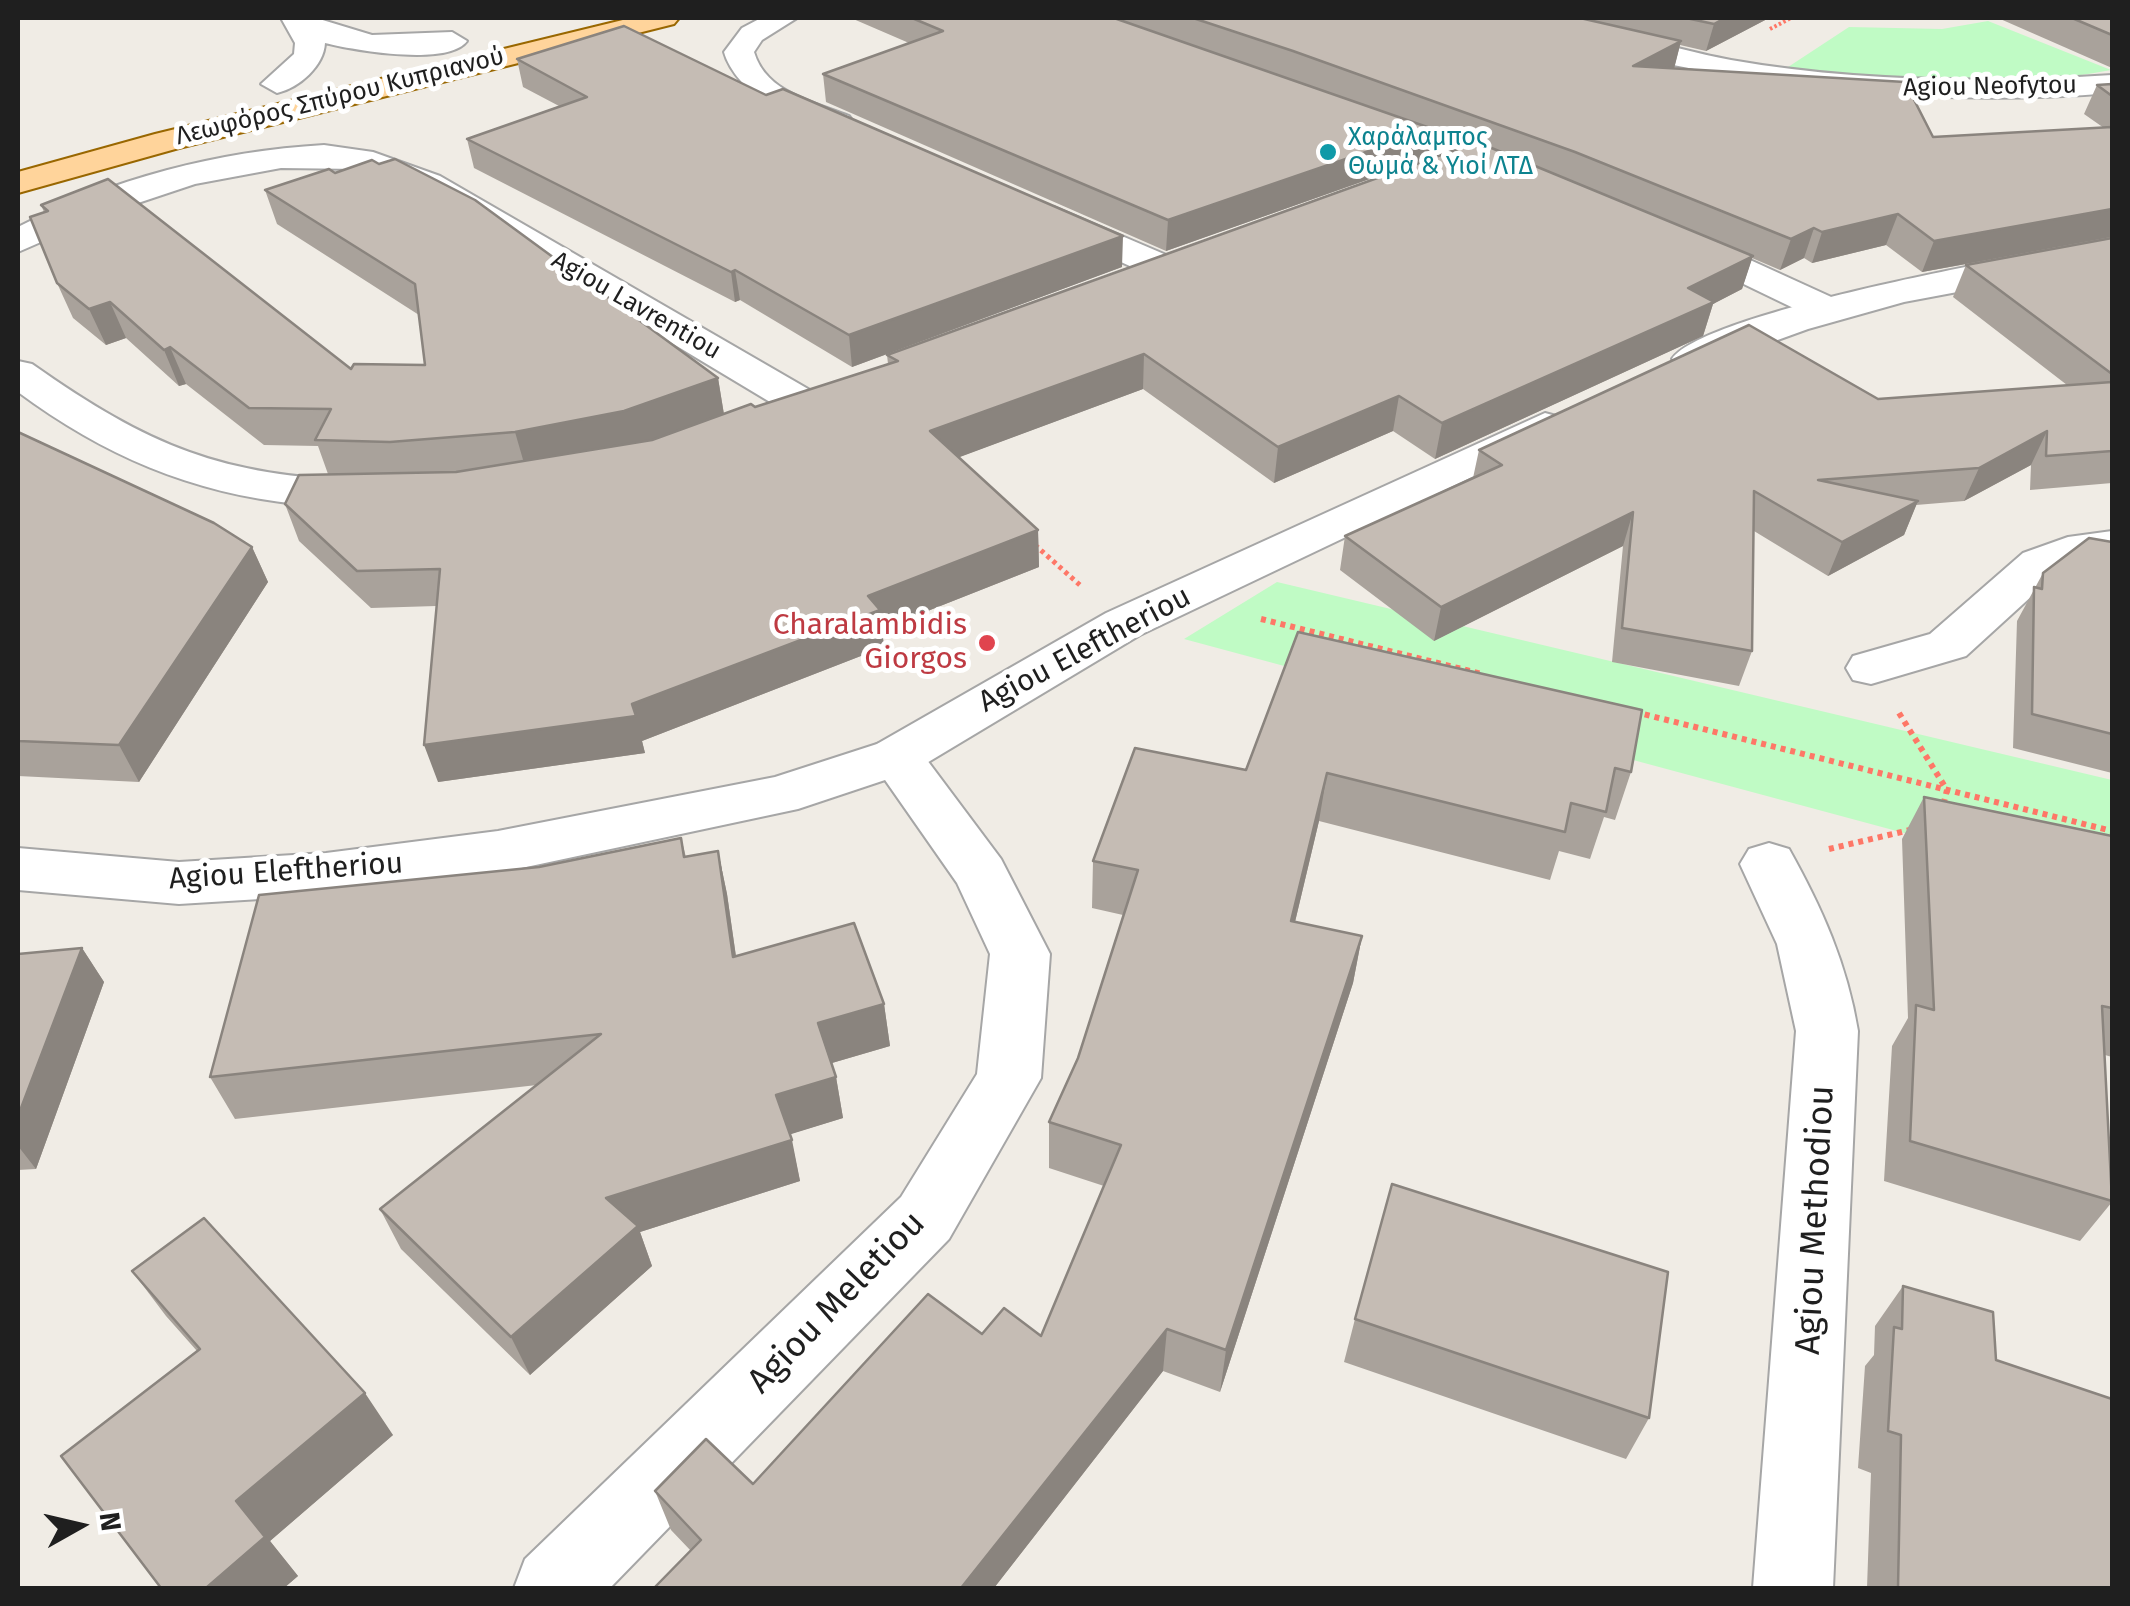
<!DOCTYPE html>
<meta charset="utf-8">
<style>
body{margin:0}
#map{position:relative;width:2130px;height:1606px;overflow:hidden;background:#f0ece5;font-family:"Fira Sans",sans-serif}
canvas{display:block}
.frame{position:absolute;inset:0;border:20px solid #1f1f1f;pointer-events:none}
.north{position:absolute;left:30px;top:1476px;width:100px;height:100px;-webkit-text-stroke:8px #fff;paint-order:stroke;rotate:82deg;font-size:28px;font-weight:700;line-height:40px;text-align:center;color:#1f1f1f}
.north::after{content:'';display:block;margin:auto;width:35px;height:45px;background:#1f1f1f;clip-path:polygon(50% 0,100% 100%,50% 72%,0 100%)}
</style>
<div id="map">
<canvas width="2130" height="1606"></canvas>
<div class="frame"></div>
<div class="north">N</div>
</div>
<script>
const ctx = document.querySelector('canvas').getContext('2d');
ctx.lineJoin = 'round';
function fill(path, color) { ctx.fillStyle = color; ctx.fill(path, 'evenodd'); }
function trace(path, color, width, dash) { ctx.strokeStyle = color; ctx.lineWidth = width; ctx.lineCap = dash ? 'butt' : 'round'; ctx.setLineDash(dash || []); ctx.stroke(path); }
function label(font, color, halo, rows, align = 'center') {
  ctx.font = font + ' "Fira Sans",sans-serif'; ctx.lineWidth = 10; ctx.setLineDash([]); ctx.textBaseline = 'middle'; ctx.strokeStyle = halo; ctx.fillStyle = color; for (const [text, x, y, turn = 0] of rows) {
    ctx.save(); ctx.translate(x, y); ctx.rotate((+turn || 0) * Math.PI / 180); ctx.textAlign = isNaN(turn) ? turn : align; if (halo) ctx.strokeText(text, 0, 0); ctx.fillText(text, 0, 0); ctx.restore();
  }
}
const park = new Path2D(`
 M1988,21L2111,70C1997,91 1896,85 1782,71L1849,27L1942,29Z
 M1277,582L2112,780V889L1184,639Z`);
const pathFar2 = new Path2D(`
 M1770,29L1791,18`);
const pathFar1 = new Path2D(`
 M1035,545L1081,586`);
const path = new Path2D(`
 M1261,619L1482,674
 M1635,712L2112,831
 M1899,713L1947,790L1943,806
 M1829,849L1914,829`);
const minor = new Path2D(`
 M281,18H316L372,35L452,32L467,41C448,67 353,50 325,43C324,66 299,88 277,93L261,84L294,54L295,43Z
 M761,18H797L762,40L754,52C766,93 814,102 849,116L854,123L849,130C809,140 735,93 724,52L742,28Z
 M1499,18C1569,13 1660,47 1731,60C1857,82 1985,83 2112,75V93C1904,110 1704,81 1504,24Z
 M1362,108L1532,171L1537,178L1532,185H1508L1351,125L1346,118L1351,111Z
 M324,145L373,152L440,176L815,393L821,402L815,411L800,415L785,411L437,202L359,169L281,168L195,184L105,214L18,252V227C112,179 218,151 324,145Z
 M1054,207L1178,260L1184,268L1178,276H1152L1041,226L1036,218L1041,210Z
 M1680,228L1840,301L1845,309L1840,317H1812L1667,247L1662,239L1667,231Z
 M18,361L32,364C150,447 221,476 365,481L381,485L387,494L381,503C354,510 324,507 297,504C191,493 103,455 18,392Z
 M2112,531V559L2078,564L2057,573L1966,656L1871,684L1853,680L1846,668L1853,656L1930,634L2023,553L2068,537Z
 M896,739L915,744L1001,859L1050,954L1041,1078L949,1239L610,1588H514L525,1559L901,1197L977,1074L990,954L957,883L869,757L877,744Z
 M1769,843L1789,849C1822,908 1847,964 1858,1031L1833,1588H1753L1796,1031L1777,944L1740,864L1749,849Z`);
const tertiary = new Path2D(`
 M2112,241V263L1904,302L1808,329L1692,371L1678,368L1672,359C1705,311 2041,251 2112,241Z
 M1545,413L1560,417L1566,426L1560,435L1140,635L915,770L798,809L498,873L326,895L179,904L18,890V848L179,862L326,853L498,831L775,777L877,744L1106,613Z`);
const primary = new Path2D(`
 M631,18H679L674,24L179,148L18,193V172L155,134Z`);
const wall = new Path2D(`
 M851,18H1769L1706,51L1680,45L1674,68L1933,137L2104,128L2084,114L2097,85L2112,84V238L1922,272L1886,245L1812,263L1804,258L1780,270L1752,258L1742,289L1713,304L1703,336L1435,459L1393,431L1274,483L1143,389L959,457L1038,530L1039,567L882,629L884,647L642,741L645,753L438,782L436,606L371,608L299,541L285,504L328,474L318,446L264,445L186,384L179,386L126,338L106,345L73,318L57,283L44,212L41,205L351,369L425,365L419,315L277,224L265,190L718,378L724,414L755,407L888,364L887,355L1469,145L1433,132L1429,158L1166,251L826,102L823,74L909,43Z
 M1998,18H2112V68Z
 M517,59L1122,267L852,367L740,300L735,302L474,168L467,139L559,106L523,87Z
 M2112,238V483L2030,490L2031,465L1964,501L1916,505L1904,535L1828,576L1754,531L1752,651L1739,686L1612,662L1623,546L1434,641L1340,570L1345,536L1473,478L1479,450L1878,399L2067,385L1953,297L1966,265Z
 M18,432L252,547L268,582L139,782L18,776Z
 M2112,542V773L2013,748L2017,621L2043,573Z
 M1298,632L1631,772L1615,820L1604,817L1590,859L1559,851L1550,880L1319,821L1295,922L1362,936L1353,983L1220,1392L1163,1371L994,1588H654L691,1551L671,1530L655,1491L753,1484L982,1334L1041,1336L1104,1186L1049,1168V1122L1078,1058L1123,915L1092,908L1093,861L1246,770Z
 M1924,797L2112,836V1057L2105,1055L2112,1202L2080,1241L1884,1181L1892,1046L1908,1018L1902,839Z
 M681,838L686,857L718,851L727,894L736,956L884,1004L890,1046L832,1063L836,1077L843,1118L790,1134L800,1181L640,1232L652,1266L530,1375L401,1249L380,1209L537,1085L235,1119L210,1077L539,867Z
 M82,948L104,982L36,1169L18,1170V954Z
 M132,1271L393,1435L270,1541L298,1576L284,1588H161L197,1351L166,1316Z
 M1903,1286L1996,1360L2112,1588H1867L1871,1473L1858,1468L1865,1366L1874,1355L1875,1326Z
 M1355,1319L1649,1418L1626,1459L1344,1362Z`);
const shadedWall = new Path2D(`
 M1725,18H1769L1706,51L1714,24Z
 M1681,41L1674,69L1633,66Z
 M1433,129L1429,158L1166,251L1168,220Z
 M2112,209L2111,237L1922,272L1934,241Z
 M1898,214L1886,245L1812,263L1822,232Z
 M1814,228L1804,258L1780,270L1791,239Z
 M1123,236L1122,267L852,367L849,335Z
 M1753,256L1742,289L1713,304L1703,336L1435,459L1442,423L1688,288Z
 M735,270L740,300L735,302L731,272Z
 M110,302L126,338L106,345L89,309Z
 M170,347L186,384L179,386L164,350Z
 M1144,354L1143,389L933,467L930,431Z
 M718,378L724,415L632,448L526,470L515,432Z
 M1399,396L1393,431L1274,483L1278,447Z
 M2047,431L2031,465L1964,501L1979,468Z
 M1918,501L1904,535L1828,576L1842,542Z
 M1633,512L1623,546L1434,641L1441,607Z
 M1038,530L1039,567L882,629L884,647L642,741L645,753L438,782L424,745L632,704L868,596Z
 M252,547L268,582L139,782L119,745Z
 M1327,773L1319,821L1284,968L1291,921Z
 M718,851L727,894L742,999L733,957Z
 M1362,936L1353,983L1220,1392L1226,1350Z
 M82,948L104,982L36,1169L18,1146V1116Z
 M884,1004L890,1046L825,1065L818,1023Z
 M836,1077L843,1118L785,1136L776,1095Z
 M792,1140L800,1181L640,1232L652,1266L530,1375L511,1337L606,1198Z
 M1167,1329L1163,1371L994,1588H961Z
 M365,1393L393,1435L270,1541L298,1576L284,1588H206L236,1501Z`);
const building = new Path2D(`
 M912,18H1114L1433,129L1168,220L823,74L943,31Z
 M1193,18H1580L1681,41L1633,66L1905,82L1933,137L2112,127V209L1934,241L1898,214L1822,232L1814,228L1791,239L1575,152L1293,51Z
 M1686,18H1725L1714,24Z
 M2072,18H2112V35Z
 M624,26L766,95L783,89L1123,236L849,335L735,270L731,272L467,139L587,97L517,59Z
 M2112,84V96L2097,85Z
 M1477,142L1753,256L1688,288L1714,302L1442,423L1399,396L1278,447L1144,354L930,431L1038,530L868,596L880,610L632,704L636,716L424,745L440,569L357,571L285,504L299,475L456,472L652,440L751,404L755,407L898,361L887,355Z
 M395,159L475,200L718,378L624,411L515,432L390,442L315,440L331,409L249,408L170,347L164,350L110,302L89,309L57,283L30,217L48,211L41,205L108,179L351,369L354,364L425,365L415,284L265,190L329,169L335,173L372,160L379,164Z
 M2112,238V374L1966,265Z
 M1749,325L1878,399L2112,382V451L2046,456L2047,431L1979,468L1818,480L1918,501L1842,542L1754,491L1752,651L1622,628L1633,512L1441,607L1345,536L1502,465L1479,450Z
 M18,432L214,523L252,547L119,745L18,741Z
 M2089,538L2112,542V734L2032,714L2034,587L2042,589L2043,573Z
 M1298,632L1642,710L1631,772L1615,768L1606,812L1571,803L1565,832L1327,773L1291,921L1362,936L1226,1350L1167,1329L961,1588H654L701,1540L655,1491L706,1439L753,1484L928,1294L982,1334L1004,1308L1041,1336L1121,1145L1049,1122L1078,1058L1138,870L1093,861L1135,748L1246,770Z
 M1924,797L2112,836V1008L2102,1006L2112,1201L1910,1141L1916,1005L1934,1010Z
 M681,838L684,857L718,851L733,957L854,923L884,1004L818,1023L836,1077L776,1095L792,1140L606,1198L638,1226L511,1337L380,1209L601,1034L210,1077L259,895L539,867Z
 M82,948L18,1116V954Z
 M1392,1184L1668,1272L1649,1418L1355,1319Z
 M204,1218L365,1393L236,1501L265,1537L206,1588H161L61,1456L200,1349L132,1271Z
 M1903,1286L1993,1312L1996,1360L2112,1399V1588H1898L1901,1435L1888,1431L1894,1327L1902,1329Z`);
const markers = [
 [1328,152,10,"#0f9aa8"],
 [987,643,10,"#e0444e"]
];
const farStreetnames = [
 ["Agiou Neofytou",1990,87,-1],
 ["Λεωφόρος Σπύρου Κυπριανού",340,97,-14],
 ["Agiou Lavrentiou",636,306,30]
];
const farCulturenames = [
 ["Χαράλαμπος",1348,138],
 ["Θωμά & Υιοί ΛΤΔ",1348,167]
];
const healthNames = [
 ["Charalambidis",967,626],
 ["Giorgos",967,660]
];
const streetNames = [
 ["Agiou Eleftheriou",1085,650,-28],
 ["Agiou Eleftheriou",286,872,-4]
];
const nearStreetnames = [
 ["Agiou Methodiou",1816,1220,-87],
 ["Agiou Meletiou",837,1303,-46]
];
fill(park, '#c0fbc5');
trace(minor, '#a6a6a6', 4);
trace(tertiary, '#a6a6a6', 4);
trace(primary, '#996700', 4);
trace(pathFar2, '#fe7767', 4, [2.5, 2.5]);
trace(pathFar1, '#fe7767', 5, [4, 4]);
trace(path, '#fe7767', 6, [5, 5]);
fill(minor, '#fff');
fill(tertiary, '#fff');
fill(primary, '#ffd49b');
fill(wall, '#a9a29b');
fill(shadedWall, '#8a847e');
fill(building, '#c5bcb4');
trace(building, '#8a847e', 2.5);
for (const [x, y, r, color] of markers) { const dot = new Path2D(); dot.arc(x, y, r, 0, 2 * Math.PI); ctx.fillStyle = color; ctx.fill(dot); trace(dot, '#fff', 4); }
label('25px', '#1f1f1f', '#fff', farStreetnames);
label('25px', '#0d838f', '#fff', farCulturenames, 'left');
label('30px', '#be3a42', '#fff', healthNames, 'right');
label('30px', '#1f1f1f', '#fff', streetNames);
label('35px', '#1f1f1f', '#fff', nearStreetnames);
</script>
